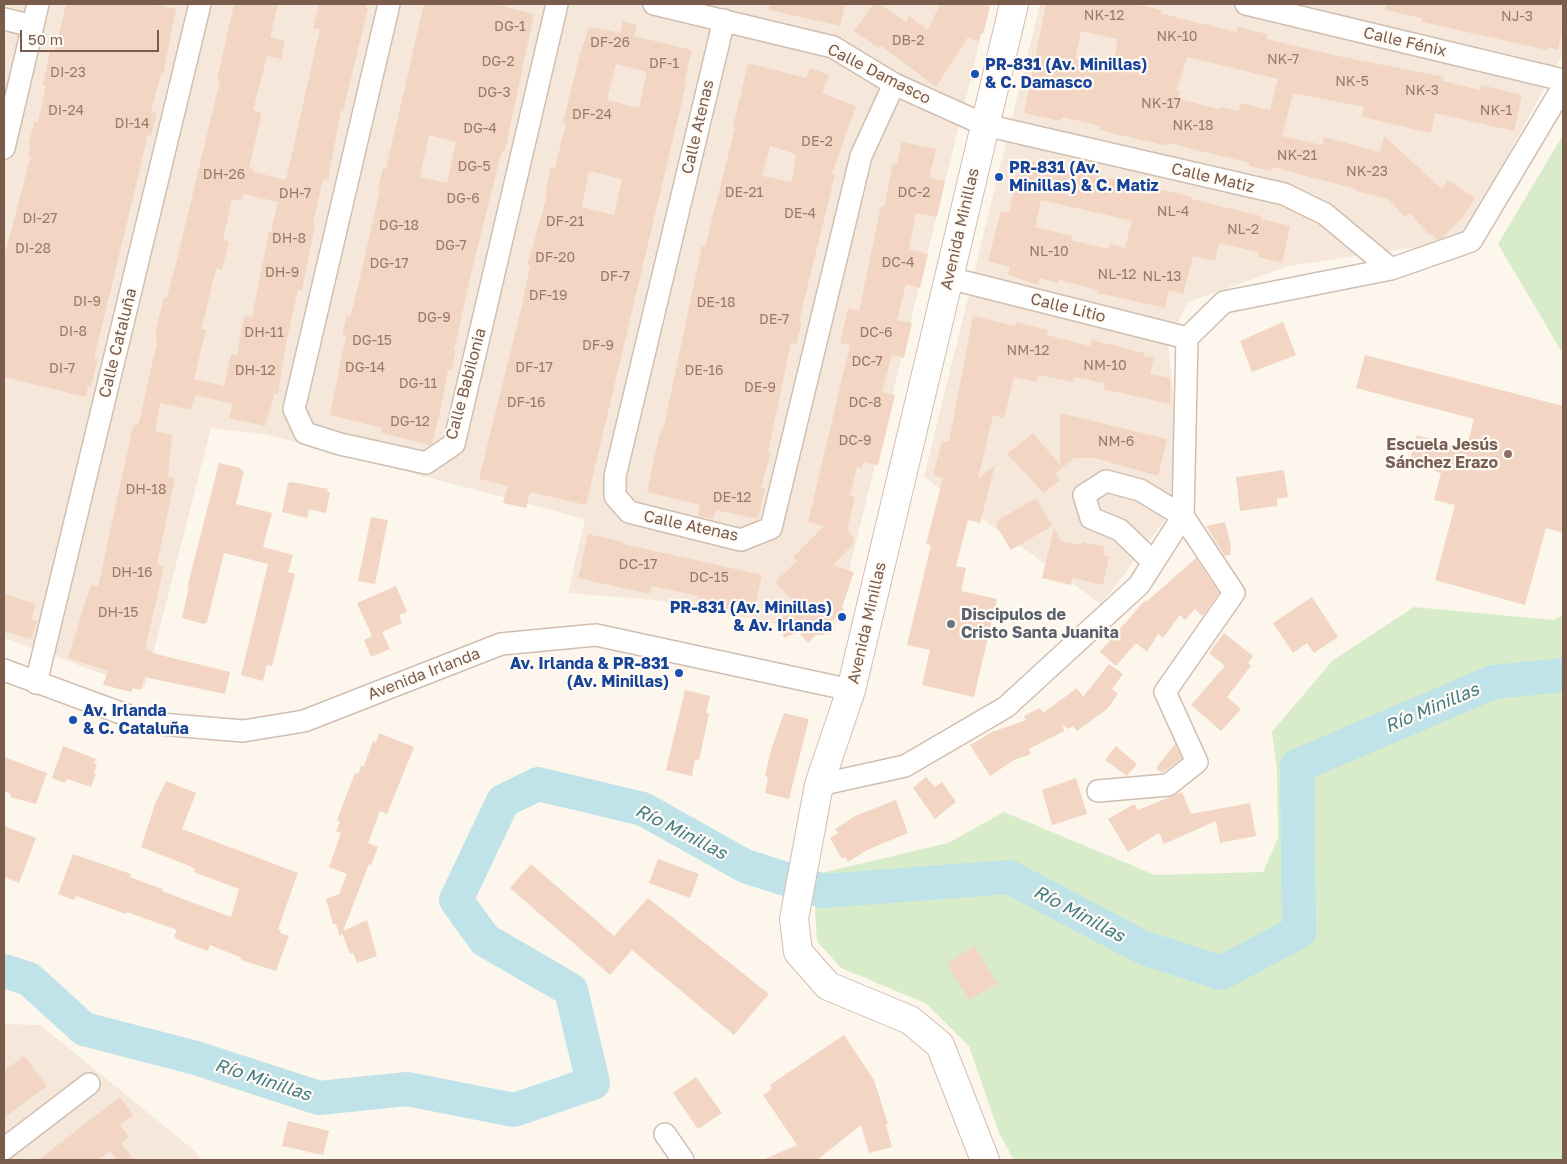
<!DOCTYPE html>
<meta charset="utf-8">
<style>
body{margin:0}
#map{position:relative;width:1567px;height:1164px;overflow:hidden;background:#fdf6ec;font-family:"Golos Text",sans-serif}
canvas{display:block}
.frame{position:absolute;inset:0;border:5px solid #7a5c4d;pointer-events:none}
.scale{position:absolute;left:20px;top:30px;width:139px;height:22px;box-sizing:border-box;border:2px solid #7a5c4d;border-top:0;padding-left:6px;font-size:15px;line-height:18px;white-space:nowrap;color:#7a5c4d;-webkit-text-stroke:4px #fffaf3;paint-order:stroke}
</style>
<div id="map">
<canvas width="1567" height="1164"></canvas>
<div class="frame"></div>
<div class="scale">50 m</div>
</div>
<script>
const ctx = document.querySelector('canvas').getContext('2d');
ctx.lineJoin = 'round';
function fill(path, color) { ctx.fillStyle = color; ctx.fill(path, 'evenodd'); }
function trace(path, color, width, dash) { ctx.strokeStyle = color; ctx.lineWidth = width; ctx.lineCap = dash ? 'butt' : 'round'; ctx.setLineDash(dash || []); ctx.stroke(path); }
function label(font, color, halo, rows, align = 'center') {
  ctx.font = font + ' "Golos Text",sans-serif'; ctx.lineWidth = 4.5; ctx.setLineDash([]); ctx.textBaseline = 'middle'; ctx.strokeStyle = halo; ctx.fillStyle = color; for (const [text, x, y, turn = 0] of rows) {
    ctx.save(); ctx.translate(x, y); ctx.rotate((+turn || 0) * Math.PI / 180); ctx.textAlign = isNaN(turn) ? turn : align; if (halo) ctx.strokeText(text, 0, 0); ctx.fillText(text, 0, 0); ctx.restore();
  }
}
const residential = new Path2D(`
 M4,4H989L833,635L655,600L568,593L585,519L265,434L211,428L144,689L4,638Z
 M1040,4H1563V54L1462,240L1289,266L1188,302L1168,343L1180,460L1169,515L1101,604L924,477Z
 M4,1024L40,1025L195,1151L202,1160H4Z`);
const green = new Path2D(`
 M1563,135V354L1498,244Z
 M1414,607L1553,620L1563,615V1160H1014L999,1133L969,1046L925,1003L841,968L817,941L815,912L821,873L948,843L1004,812L1155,875L1263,872L1278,838L1277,769L1272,732L1332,661Z`);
const river = new Path2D(`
 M4,971L29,979L84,1029L196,1058L319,1098L407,1089L514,1110L593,1083L571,990L485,940L456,900L503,801L538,784L643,809L745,866L823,891L1009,877L1144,948L1221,973L1299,932L1297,766L1493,682L1563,675`);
const building = new Path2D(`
 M66,4H155L176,9L163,75L161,74L151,112L157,113L151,136L148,135L94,359H98L91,387L88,386L86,397L4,377V257L31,156H28L31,145H28L35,121L38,122L46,86L43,85L50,50L55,51Z
 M234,4H278L270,37L285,41L281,59L267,56L253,110L260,112L261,116L249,168L253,169V172L286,180L320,29L313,28L319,4H367L366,8H368L343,111L341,110L328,180L323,179L313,223L315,224L302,291L298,290L287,339L278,394L275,393L265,426L229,418L233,404L195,395L191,410L160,403L155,431L172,435L168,476L175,478L157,564L164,566L145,650L152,651V653L230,672L225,694L144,677L141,690L132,688V692L103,685L108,671L68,658L91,584L98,587L133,426L139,423L152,364L157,345L156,329L164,297L167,298L176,264L220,80H217ZM243,194L278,202L271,232H269L252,317L244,316L237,355L231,354L224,386L194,379L206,330L201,329L206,311L216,268L222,270L229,242L223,240L232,199L242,201Z
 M424,4H495L534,14L505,151H502L472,269L454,350H456L452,369L448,370L440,412L432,444L430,445L381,433L382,428L330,415L346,336L342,335L347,316L350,317L355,299L380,190H378L383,168L386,169ZM429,135L456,142L447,183L420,177Z
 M769,4H845L840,26L769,10Z
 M873,4H880L906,22L909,16L928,30L940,4H982L990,7L983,34L980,33L979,42L968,37L936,87L880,45L879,48L854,31Z
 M1046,4H1137L1161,10V13L1186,20L1237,32L1238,27L1267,34L1266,39L1338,56L1444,77L1443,81L1480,90L1481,85L1522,95L1514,131L1435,113L1431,133L1362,117L1364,107L1293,93L1282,136L1322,145L1324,137L1380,152L1384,136L1442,189L1448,180L1475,198L1463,217L1442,238L1437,240L1432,234L1430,236L1410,213L1405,217L1388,199L1356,191V189L1272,167L1271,171L1249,166L1250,163L1168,143L1167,146L1099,130L1100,126L1063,117L1059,121L1024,113ZM1081,31L1118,39L1112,68L1075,59ZM1187,57L1278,79L1270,110L1240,103L1239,111L1220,107L1219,109L1178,99L1180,91L1177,90Z
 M1386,4H1563V25L1558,50L1548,47L1547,50L1422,22V18L1385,10Z
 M623,21L637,25L634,36L692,50L684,84H686L586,505L530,492L526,508L503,503L508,486L479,479L522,305L530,266H527L547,196L545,195L551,167L555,168L566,123H563L579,58L589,27L620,33ZM616,64L647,72L639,108L607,100ZM589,171L622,179L614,215L582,207Z
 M748,63L806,78L810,68L829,75L822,93L856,106L832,174L835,175L799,321L802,322L796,344L791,343L768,452H771L761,488L765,489L758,519L716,510L713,519L698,516L700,505L647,492L657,445L661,430L664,426L702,246L705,247L735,128L733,127ZM770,146L796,154L792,182L762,176Z
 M902,142L936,149L929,178L945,181L937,217L916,213L909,249L928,254L920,288L906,284L897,320L912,323L904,358L892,355L882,392L895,395L878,465L863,462L862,468L857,467L850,496L855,497L847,530L854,538V543L833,565L854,572L842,607L844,609L831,621L830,629L823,635H816L808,643L798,632L784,638L779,621L796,604L775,582L797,561L793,557L824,526L808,522L850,345L840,343L848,308L859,311L881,206L884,207L893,163L897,164Z
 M1031,161L1159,189L1192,197L1191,199L1261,216V219L1290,226L1282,263L1258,257L1259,252L1219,243L1215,261L1193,256L1183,295L1169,290L1165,308L1097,293L1098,290L1059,280L1058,283L1040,278L1038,285L1008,275L1010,267L988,261L1001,211L1009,213L1019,165L1030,167ZM1041,200L1132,221L1125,248L1110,244L1108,249L1071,240L1072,236L1035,227Z
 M973,316L1015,326L1016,322L1048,330L1047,335L1090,346L1092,340L1144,353V356L1154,358L1150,374L1170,378L1171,404L1103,389L1105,383L1074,377L1073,382L1038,375L1037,382L1014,377L1004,418L993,415L978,479L995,465L980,523L968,520L956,566L966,568L961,591L997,599L974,697L922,685L930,650L907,645L931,545L926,544L943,478L933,475L942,441L949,442Z
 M1283,322L1296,355L1252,372L1240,341Z
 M1365,355L1563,406V533L1546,528L1525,605L1435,580L1455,505L1434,500L1441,473L1409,463L1417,435L1466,450L1474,419L1356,388Z
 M1060,413L1167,439L1158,476L1095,458H1074L1055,474L1060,480L1044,493L1007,454L1033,433L1060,465Z
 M219,463L241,468V470L244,471L236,504L272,513L263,547L293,555L288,572L295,574L272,666L267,665L263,681L241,675L268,564L224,553L207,622L204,624L182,618L189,587L187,588Z
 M1284,470L1288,497L1277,499V506L1240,511L1236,477Z
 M292,482L328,489L327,492H330L326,513L309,509L307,518L282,512L288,483Z
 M1036,498L1052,526L1011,550L997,527V521Z
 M371,517L388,520L375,584L358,581Z
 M1225,522L1231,546L1230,555L1225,556L1206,526Z
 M1054,528L1061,541L1081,545L1082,542L1105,547L1103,555L1109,556L1103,585L1072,578L1071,585L1042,578Z
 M588,534L624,542L623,544L762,575L754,610L733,606L732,610L697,602L698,596L652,586L650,594L578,578Z
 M1196,558L1219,593L1205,613L1202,616L1195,609L1185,620L1180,615L1163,638L1158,634L1147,652L1136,643L1116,666L1100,652L1145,600L1146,602Z
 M396,586L407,612L399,615L402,623L382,632L390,649L371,657L364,640L372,636L357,603Z
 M4,594L36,604L31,620L37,621L31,639L4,631Z
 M1312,597L1338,637L1314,653L1307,643L1293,653L1273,623Z
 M1224,633L1253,656L1248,663L1251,666L1227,697L1241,709L1221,731L1191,705L1225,666L1209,653Z
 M1109,664L1123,674L1112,689L1118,694L1107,709L1077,731L1073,726L1068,729L1062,724L1064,731L1029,749L1031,754L1014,760L990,776L970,745L992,732L1026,720L1024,716L1040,708L1043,713L1077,688L1083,697Z
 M685,690L710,696L706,713H709L705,733L699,760L695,759L692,776L666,770Z
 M784,713L809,719L789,799L765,793L768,777L765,776L771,750Z
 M379,733L414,747L387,814L380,811L368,843L378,847L371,865L369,864L343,931L367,920L377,956L357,963L353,953L350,954L342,933L340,937L336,924H333L326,899L339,894L347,874L329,867L341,833L336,831L340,822L337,820L355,773L358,774L361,766H364L373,741L376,742Z
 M1175,744L1182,758L1162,773L1156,768Z
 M63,746L96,759L94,763L97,764L94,773L96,774L91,787L67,779L65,783L52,778Z
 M1116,746L1137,764L1127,776L1105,760Z
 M4,757L47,773L36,804L10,797L11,794L4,791Z
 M926,777L935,787L942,782L956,802L935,819L913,788Z
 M1076,778L1087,814L1052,825L1042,790Z
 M166,781L196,793L182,829L298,873L278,929L281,930L280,933L289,936L276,971L241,960L242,958L210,945L208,951L178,940L174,936L177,930L127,912L126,914L76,896L74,900L58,894L73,854L131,874L130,877L140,881L163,889L162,891L231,917L239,889L194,872L195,869L187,865L141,847L155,804Z
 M1182,792L1191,814L1250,803L1256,836L1220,843L1216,821L1164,844L1159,833L1128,852L1108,819L1134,804L1138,810Z
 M896,800L908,833L867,850L848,862L845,857L842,859L830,838L838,833L835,829L855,816Z
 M4,826L36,838L19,883L4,877Z
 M658,859L699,874L690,898L649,883Z
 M531,864L614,936L648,898L769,994L734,1035L632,950L610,975L510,888Z
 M975,946L997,984L969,1000L947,963Z
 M844,1035L874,1080L888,1124L886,1125L892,1147L869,1153L861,1125L817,1160H762L797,1145L763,1095L772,1089L770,1085Z
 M24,1056L47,1086L4,1118V1071Z
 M696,1077L722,1113L698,1129L673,1093Z
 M120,1097L133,1115L120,1125L129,1137L121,1143L134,1160H117L110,1151L98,1160H38Z
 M288,1121L329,1131L323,1155L282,1146Z`);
const minor = new Path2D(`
 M389,4L294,409L305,433L340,444L426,463L454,444L557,4
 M654,4L833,47L894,84L985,125L1284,194L1325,214L1391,269
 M1246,4L1563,80
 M4,19L33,26
 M724,20L615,476V496L629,512L741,540L771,528L861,156L894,84
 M4,148L38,4
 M949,278L1187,338
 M4,670L148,723L243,731L304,721L501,644L596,635L851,690
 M36,683L200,4
 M819,785L905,766L1006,707L1139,585L1183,516L1187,338L1224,302L1391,269L1471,241L1563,87
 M1098,791L1168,785L1197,762L1165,692L1234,593L1183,516L1140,490L1106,481L1084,495L1091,518L1120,530L1153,562
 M665,1134L683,1160
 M4,1149L89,1084`);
const tertiary = new Path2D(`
 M985,1160L940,1045L910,1020L828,986L798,952L794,919L819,785L851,690L1014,4`);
const markers = [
 [975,74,5,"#1a4fb4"],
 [999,177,5,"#1a4fb4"],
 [1508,454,5,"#8d6e63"],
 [842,617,5,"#1a4fb4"],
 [951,624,5,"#6b7280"],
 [679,673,5,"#1a4fb4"],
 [73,720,5,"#1a4fb4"]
];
const numberNames = [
 ["NK-12",1104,16],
 ["NJ-3",1517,17],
 ["DG-1",510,27],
 ["NK-10",1177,37],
 ["DB-2",908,41],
 ["DF-26",610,43],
 ["NK-7",1283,60],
 ["DG-2",498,62],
 ["DF-1",664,64],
 ["DI-23",68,73],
 ["NK-5",1352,82],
 ["NK-3",1422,91],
 ["DG-3",494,93],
 ["NK-17",1161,104],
 ["DI-24",66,111],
 ["NK-1",1496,111],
 ["DF-24",592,115],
 ["DI-14",132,124],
 ["NK-18",1193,126],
 ["DG-4",480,129],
 ["DE-2",817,142],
 ["NK-21",1297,156],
 ["DG-5",474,167],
 ["NK-23",1367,172],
 ["DH-26",224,175],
 ["DE-21",744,193],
 ["DC-2",914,193],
 ["DH-7",295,194],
 ["DG-6",463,199],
 ["NL-4",1173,212],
 ["DE-4",800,214],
 ["DI-27",40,219],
 ["DF-21",565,222],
 ["DG-18",399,226],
 ["NL-2",1243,230],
 ["DH-8",289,239],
 ["DG-7",451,246],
 ["DI-28",33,249],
 ["NL-10",1049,252],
 ["DF-20",555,258],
 ["DC-4",898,263],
 ["DG-17",389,264],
 ["DH-9",282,273],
 ["NL-12",1117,275],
 ["DF-7",615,277],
 ["NL-13",1162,277],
 ["DF-19",548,296],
 ["DI-9",87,302],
 ["DE-18",716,303],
 ["DG-9",434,318],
 ["DE-7",774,320],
 ["DI-8",73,332],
 ["DH-11",264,333],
 ["DC-6",876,333],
 ["DG-15",372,341],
 ["DF-9",598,346],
 ["NM-12",1028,351],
 ["DC-7",867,362],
 ["NM-10",1105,366],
 ["DG-14",365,368],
 ["DF-17",534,368],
 ["DI-7",62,369],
 ["DH-12",255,371],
 ["DE-16",704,371],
 ["DG-11",418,384],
 ["DE-9",760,388],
 ["DF-16",526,403],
 ["DC-8",865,403],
 ["DG-12",410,422],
 ["DC-9",855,441],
 ["NM-6",1116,442],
 ["DH-18",146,490],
 ["DE-12",732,498],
 ["DC-17",638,565],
 ["DH-16",132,573],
 ["DC-15",709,578],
 ["DH-15",118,613]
];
const streetNames = [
 ["Calle Fénix",1405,42,13],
 ["Calle Damasco",879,74,27],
 ["Calle Atenas",698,127,-77],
 ["Calle Matiz",1213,178,13],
 ["Avenida Minillas",960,229,-77],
 ["Calle Litio",1068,308,14],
 ["Calle Cataluña",118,343,-76],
 ["Calle Babilonia",466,384,-75],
 ["Calle Atenas",691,526,12],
 ["Avenida Minillas",867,623,-77],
 ["Avenida Irlanda",424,674,-21]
];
const transitNames = [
 ["PR-831 (Av. Minillas)",985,65],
 ["& C. Damasco",985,83],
 ["PR-831 (Av.",1009,168],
 ["Minillas) & C. Matiz",1009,186],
 ["PR-831 (Av. Minillas)",832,608,"right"],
 ["& Av. Irlanda",832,626,"right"],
 ["Av. Irlanda & PR-831",669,664,"right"],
 ["(Av. Minillas)",669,682,"right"],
 ["Av. Irlanda",83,711],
 ["& C. Cataluña",83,729]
];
const educationNames = [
 ["Escuela Jesús",1498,445],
 ["Sánchez Erazo",1498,463]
];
const worshipNames = [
 ["Discipulos de",961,615],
 ["Cristo Santa Juanita",961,633]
];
const waterNames = [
 ["Río Minillas",1432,708,-23],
 ["Río Minillas",681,832,27],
 ["Río Minillas",1079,914,28],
 ["Río Minillas",263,1080,18]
];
fill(residential, '#f5e8da');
fill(green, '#d8ecc9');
trace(river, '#bfe3e8', 34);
fill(building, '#f3d5c3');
trace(minor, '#d1beb0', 24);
trace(tertiary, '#d1beb0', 30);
trace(minor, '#fff', 21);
trace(tertiary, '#fff', 28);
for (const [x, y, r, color] of markers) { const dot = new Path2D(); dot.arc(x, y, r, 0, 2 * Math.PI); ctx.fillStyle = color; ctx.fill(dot); trace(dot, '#fffaf3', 2); }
label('14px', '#987a6a', null, numberNames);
label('16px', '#7a5c4d', '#fffaf3', streetNames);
label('bold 16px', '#164399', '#fffaf3', transitNames, 'left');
label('bold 16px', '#785e54', '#fffaf3', educationNames, 'right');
label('bold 16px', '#5b616d', '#fffaf3', worshipNames, 'left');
label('italic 18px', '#437c86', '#fffaf3', waterNames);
</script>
